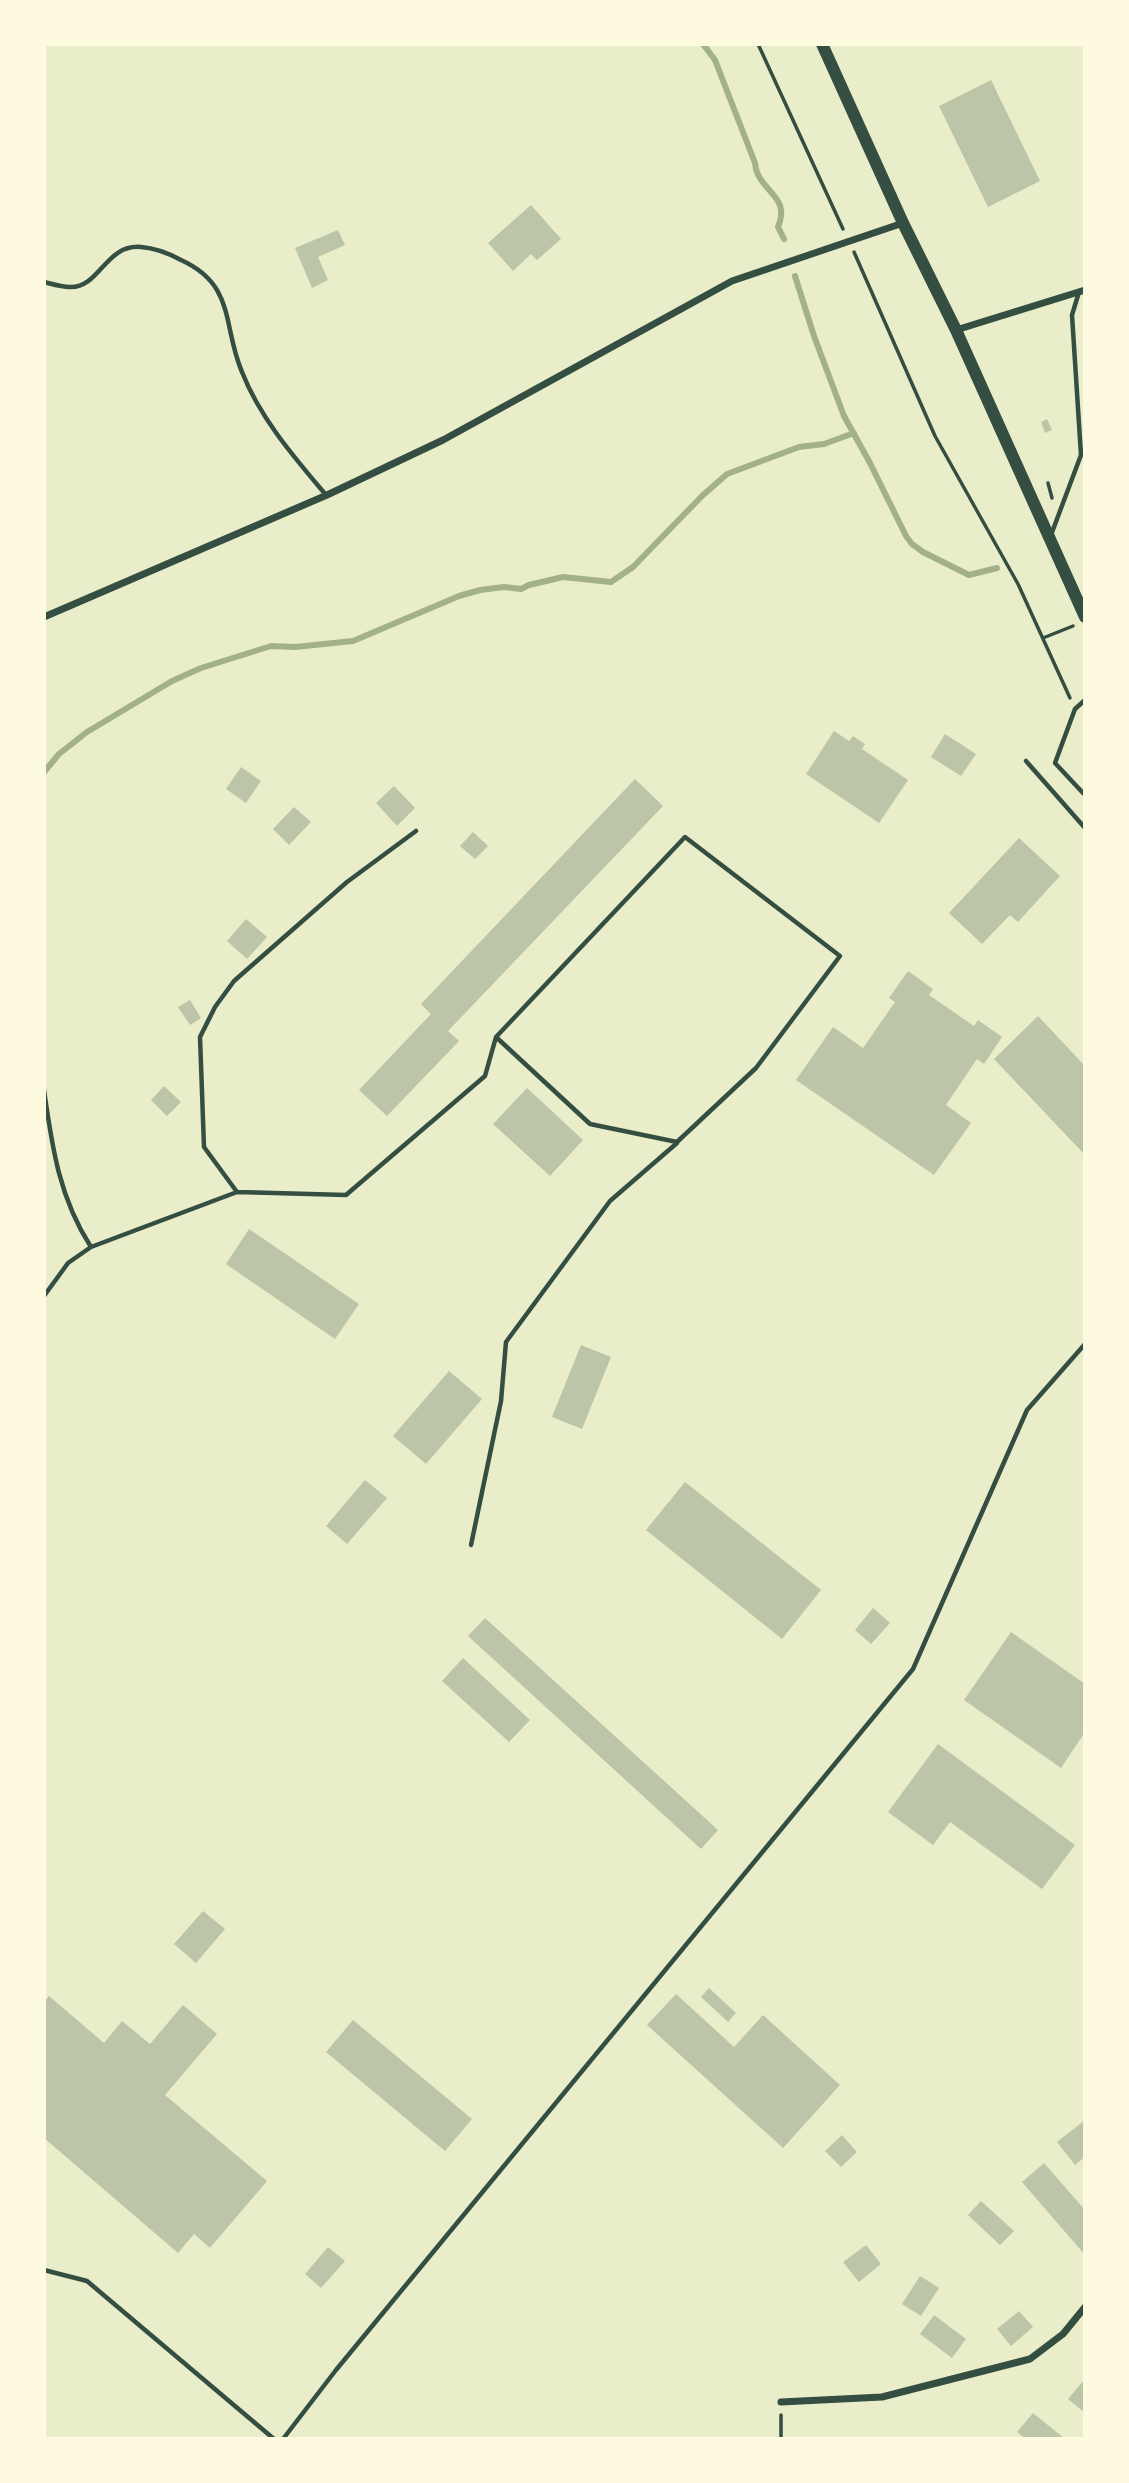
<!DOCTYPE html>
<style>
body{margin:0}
#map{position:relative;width:1129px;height:2483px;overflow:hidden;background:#e9edc9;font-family:"PT Sans",sans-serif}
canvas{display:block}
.frame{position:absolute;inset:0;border:46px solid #fefae0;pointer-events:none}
</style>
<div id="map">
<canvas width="1129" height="2483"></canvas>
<div class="frame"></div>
</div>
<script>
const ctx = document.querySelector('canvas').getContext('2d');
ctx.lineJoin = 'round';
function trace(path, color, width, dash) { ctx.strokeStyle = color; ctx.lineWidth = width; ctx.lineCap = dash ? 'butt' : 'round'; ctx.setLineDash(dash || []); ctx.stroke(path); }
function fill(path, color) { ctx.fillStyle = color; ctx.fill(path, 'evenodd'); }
const stream = new Path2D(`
 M703,44L715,60L755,163C757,191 792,195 778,227L784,239
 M795,276L814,336L844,416L870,463L906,536L912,544L923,552L969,575L997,568
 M44,772L59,754L87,732L172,681L201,668L271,646L295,647L353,641L459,596L480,590L504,587L521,589L529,585L563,577L611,582L633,567L702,496L727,474L799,447L824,444L854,433`);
const building = new Path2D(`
 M991,80L1040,181L988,207L939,106Z
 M531,205L561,239L537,260L531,254L513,271L488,243Z
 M338,230L345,245L318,257L328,280L312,288L295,248Z
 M1047,419L1052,430L1045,433L1041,422Z
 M834,731L849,741L853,736L865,744L862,749L908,780L879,823L806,774Z
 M945,734L976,754L961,776L931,757Z
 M241,767L261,781L246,803L226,789Z
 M635,779L663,806L448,1031L459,1041L387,1116L359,1090L431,1014L421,1004Z
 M394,786L415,808L397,826L376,803Z
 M294,807L311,822L289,845L273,829Z
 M473,832L488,846L475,859L460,846Z
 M1019,838L1060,876L1018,922L1010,915L982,944L949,913Z
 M246,919L267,937L247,959L227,941Z
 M908,971L933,989L929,995L974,1026L978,1020L1002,1037L984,1064L977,1059L946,1105L971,1123L934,1175L796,1080L833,1027L863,1048L895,1002L889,998Z
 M190,1000L201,1018L190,1025L178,1007Z
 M1038,1016L1085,1066V1155L994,1059Z
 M164,1086L181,1102L167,1116L151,1100Z
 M527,1088L583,1140L550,1176L493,1124Z
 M249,1229L359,1304L335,1339L226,1264Z
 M581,1345L611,1357L582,1429L552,1417Z
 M449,1371L482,1399L426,1464L393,1436Z
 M365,1480L387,1498L347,1544L326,1526Z
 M685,1482L821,1590L782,1639L646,1530Z
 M873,1608L890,1623L871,1644L855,1630Z
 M485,1618L718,1830L701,1849L468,1636Z
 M1011,1632L1085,1684V1732L1061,1768L964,1700Z
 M463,1658L530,1720L509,1742L442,1681Z
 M938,1744L1075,1845L1042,1889L950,1822L933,1845L888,1812Z
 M203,1911L225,1929L196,1963L174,1944Z
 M709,1988L736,2013L728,2022L701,1997Z
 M676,1994L734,2047L763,2015L840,2085L783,2148L647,2025Z
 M49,1996L104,2043L122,2021L150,2044L183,2005L217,2034L165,2095L267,2181L210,2248L194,2234L178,2253L44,2138V2002Z
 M353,2020L472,2119L445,2151L326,2052Z
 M1085,2120V2157L1075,2165L1057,2142Z
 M842,2135L857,2152L841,2167L825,2151Z
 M1044,2163L1085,2210V2255L1022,2182Z
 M981,2201L1014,2231L1000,2245L968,2215Z
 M866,2245L881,2264L859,2282L843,2262Z
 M328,2247L345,2261L321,2288L305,2274Z
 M920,2276L939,2288L921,2316L902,2304Z
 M1019,2311L1033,2327L1011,2346L997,2329Z
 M934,2315L966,2339L952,2358L920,2334Z
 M1085,2379V2413L1068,2399Z
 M1033,2413L1065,2439H1026L1017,2432Z`);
const path = new Path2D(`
 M758,44L843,229
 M854,252L935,436L1018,584L1070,698
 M1048,483L1052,498
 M1043,638L1073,626
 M781,2415V2439`);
const service = new Path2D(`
 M44,282C52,284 61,287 70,287C100,288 105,244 141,247C154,248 170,254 181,260C236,285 222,325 242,372C260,418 294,457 326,495
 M1051,535L1081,455L1072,315L1079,292
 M1085,700L1075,709L1055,763L1083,793L1085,791
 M1026,761L1085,828
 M44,1090C52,1146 59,1198 91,1247L237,1192L346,1195L485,1076L496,1037L685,837L840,956L756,1068L677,1142L590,1124L496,1037
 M237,1192L204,1147L200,1037L215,1007L234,981L347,882L416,831
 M44,1296L68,1263L91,1247
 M471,1545L501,1401L506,1342L610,1201L677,1143
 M44,2270L87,2281L274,2439
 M283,2439L336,2370L913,1669L1027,1410L1085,1344`);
const minor = new Path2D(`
 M956,330L1085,290
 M44,617L327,495L443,440L732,281L903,223
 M781,2402L882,2397L1030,2359L1063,2334L1085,2307`);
const secondary = new Path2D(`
 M822,44L903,223L956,330L1085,617`);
trace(stream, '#a3b18a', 6);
fill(building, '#bcc5a7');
trace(path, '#344e41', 3.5);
trace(service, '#344e41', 4.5);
trace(minor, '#344e41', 7);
trace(secondary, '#344e41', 12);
</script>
